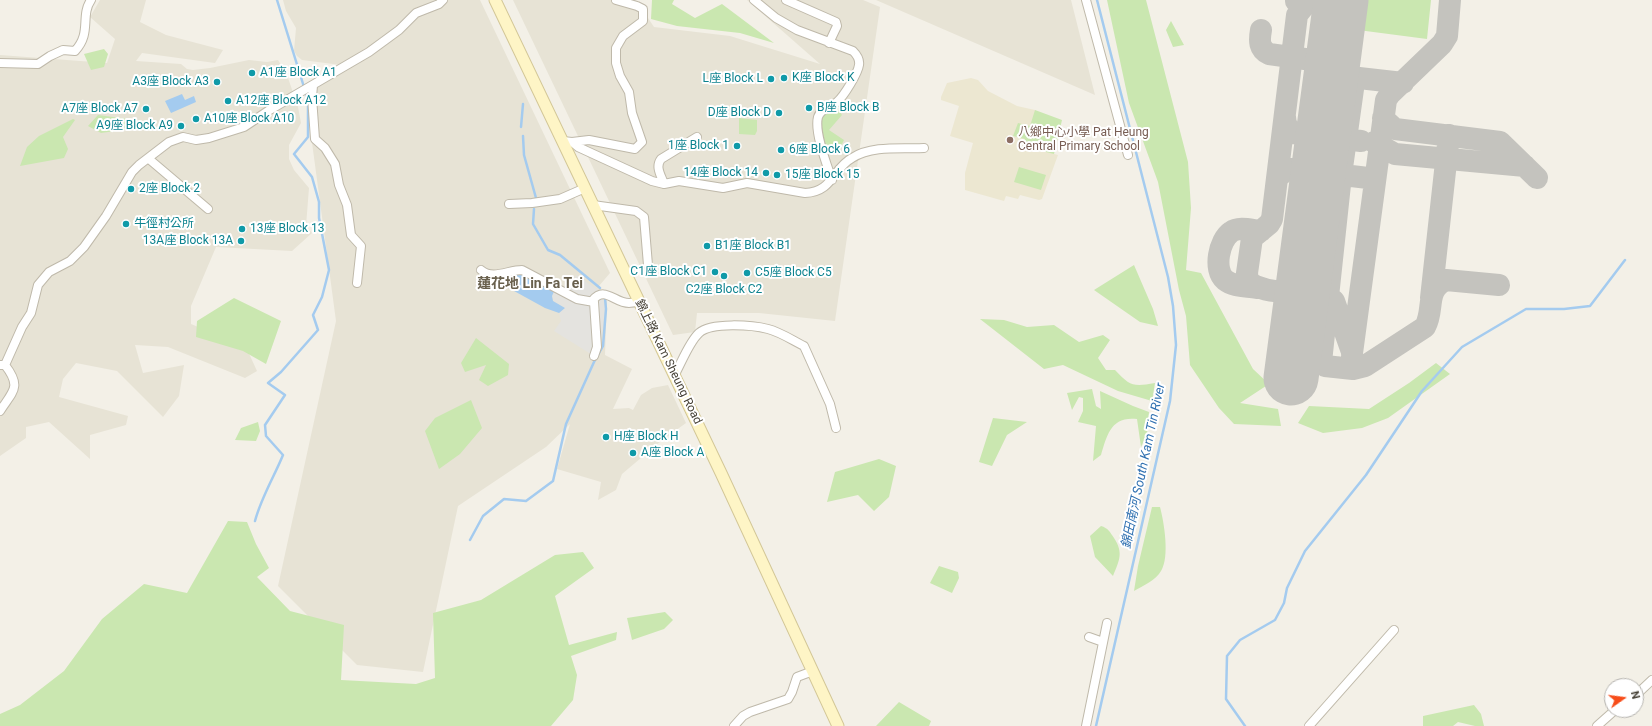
<!DOCTYPE html>
<meta charset="utf-8">
<style>
body{margin:0}
#map{position:relative;width:1652px;height:726px;overflow:hidden;background:#f3f0e7;font-family:Roboto,sans-serif}
canvas{display:block}
.north{position:absolute;left:1604px;top:678px;width:40px;height:40px;box-sizing:border-box;background:#fff;border:1px solid #b5b3af;border-radius:50%;rotate:76deg;font-size:11px;font-weight:700;line-height:16px;text-align:center;color:#464136}
.north::after{content:'';display:block;margin:auto;width:14px;height:18px;background:#f74d1a;clip-path:polygon(50% 0,100% 100%,50% 72%,0 100%)}
</style>
<div id="map">
<canvas width="1652" height="726"></canvas>
<div class="north">N</div>
</div>
<script>
const ctx = document.querySelector('canvas').getContext('2d');
ctx.lineJoin = 'round';
function fill(path, color) { ctx.fillStyle = color; ctx.fill(path, 'evenodd'); }
function trace(path, color, width, dash) { ctx.strokeStyle = color; ctx.lineWidth = width; ctx.lineCap = dash ? 'butt' : 'round'; ctx.setLineDash(dash || []); ctx.stroke(path); }
function label(font, color, halo, rows, align = 'center') {
  ctx.font = font + ' Roboto,"Noto Sans TC",sans-serif'; ctx.lineWidth = 4; ctx.setLineDash([]); ctx.textBaseline = 'middle'; ctx.strokeStyle = halo; ctx.fillStyle = color; for (const [text, x, y, turn = 0] of rows) {
    ctx.save(); ctx.translate(x, y); ctx.rotate((+turn || 0) * Math.PI / 180); ctx.textAlign = isNaN(turn) ? turn : align; if (halo) ctx.strokeText(text, 0, 0); ctx.fillText(text, 0, 0); ctx.restore();
  }
}
const residential = new Path2D(`
 M100,0H146L140,22L166,35L223,50L215,63L142,53L136,61L181,64L187,69L193,70L210,68L249,60L267,62L278,60L287,75L298,107L301,123L289,145V159L294,170L309,188L306,226L312,233L292,251L216,247L191,306V324L246,347L257,371L245,378L168,347L135,345L143,373L184,365L179,396L163,417L117,371L76,363L63,379L59,397L128,416L126,425L90,435V459L49,422L26,427V438L0,456V55L107,63L115,39L90,17Z
 M283,0H480L610,273L599,286L607,299L605,355L632,369L613,409L629,408L633,410L641,395L652,388L668,385L686,423L661,441L622,474L616,490L598,500L601,482L557,469L570,424L546,447L458,506L423,672L357,665L278,586L336,321L306,98L341,65L302,60L297,56L294,51L296,28L286,11Z
 M513,0H636L654,27L730,36L820,64L747,0H863L880,7L835,321L759,313H697L695,332L673,335Z
 M876,0H1071L1095,95Z`);
const education = new Path2D(`
 M971,78L978,80L988,91L1017,106L1035,110L1054,154L1058,155L1042,199L1039,200L1020,195L1018,199L1006,196L1004,201L965,190V173L973,143L950,136L959,106L941,100V97L947,83Z`);
const green = new Path2D(`
 M652,0H674L672,4L695,18L722,4L774,43L740,33L677,26L651,19Z
 M1107,0H1146L1188,162L1191,208L1186,270L1201,273L1253,369L1269,384L1240,403L1278,409L1281,426L1234,424L1219,408L1190,365L1186,316L1179,290L1158,182L1129,103Z
 M1362,0H1431L1427,39L1358,30Z
 M1171,21L1184,45L1173,47L1166,30Z
 M104,49L108,54L104,67L91,70L84,54Z
 M837,108L842,115L829,130L844,140L840,148L822,143L820,127L823,113Z
 M1035,110L1062,120L1054,154L1042,151L1043,148L1025,143V139L1013,136L1018,123L1030,126Z
 M98,115L128,119L130,129L101,133L88,126Z
 M739,118L757,120V131L755,135L739,134Z
 M73,119L75,120L63,137L68,149L64,158L20,166L27,147L39,136Z
 M1019,167L1046,175L1041,190L1014,182Z
 M1134,265L1153,309L1158,326L1140,322L1094,290Z
 M234,298L281,321L266,364L243,351L196,337L197,321Z
 M980,319L1004,320L1027,327L1054,325L1079,342L1103,335L1110,340L1098,358L1106,370H1115C1130,386 1133,387 1155,383L1152,401L1118,391L1063,365L1044,369Z
 M476,338L509,364L508,375L488,386L479,380L486,365L465,372L461,363Z
 M1436,363L1450,374L1388,418L1362,428L1323,433L1298,423L1309,406L1369,409L1409,383Z
 M1092,389L1096,406L1101,409L1100,391L1133,406L1149,412L1147,434L1141,447L1137,419C1111,416 1107,435 1101,455L1093,461L1096,426L1078,422L1083,411V398L1079,397L1072,410L1067,393Z
 M471,400L482,428L460,454L439,469L425,431L435,418Z
 M993,418L1027,422L1007,435L992,466L979,462Z
 M258,422L260,431L256,441L235,440L241,428Z
 M879,459L896,466L889,497L874,511L858,495L827,502L835,472Z
 M1152,507H1160C1164,522 1170,557 1161,571C1156,580 1143,586 1134,591L1138,566Z
 M228,521L247,522L256,544L269,568L257,577L290,611L344,625L341,680L416,684L435,678L433,613L481,600L555,555L583,552L594,568L555,596L569,645L617,632L616,640L571,656L577,675L573,700L551,726H0V714L20,705L64,671L102,619L144,584L187,593Z
 M1101,526C1108,528 1110,532 1114,538C1124,553 1119,561 1113,576L1095,557L1090,536Z
 M939,566L958,572L959,578L952,593L930,583Z
 M665,612L673,620L664,629L632,640L627,618Z
 M899,702L931,721L929,726H876Z
 M1474,705L1481,714L1484,726H1475L1458,722L1453,726H1423V716Z`);
const parking = new Path2D(`
 M576,275L598,290L604,298L605,309L601,341L594,356L554,331L561,321L559,313L564,308L553,301L552,296L555,289L557,286L569,289Z`);
const water = new Path2D(`
 M182,94L185,100L194,96L196,102L171,113L165,101Z
 M519,272L555,289L552,296L553,301L565,308L559,313L545,308L505,286L510,273Z`);
const stream = new Path2D(`
 M521,127L523,104
 M523,136L524,155L536,198
 M534,209L533,224L548,250L560,255L600,288
 M255,521C261,498 274,477 283,455L266,436L265,425L285,395L268,383L281,372L318,330L313,315L322,297L329,270L319,218V202L312,177L294,154L308,137V100L277,0
 M470,540L483,516L504,499L526,501L553,481L566,424L594,362L603,346L606,309L605,298
 M1096,726L1170,401L1176,345L1173,306L1168,277L1097,0
 M1245,726L1226,699L1227,656L1240,640L1275,620L1284,603L1287,588L1305,551L1366,475L1422,391L1462,347L1526,309H1564L1590,306L1625,260`);
const taxiway = new Path2D(`
 M1450,0L1447,36L1442,44L1390,94L1386,100L1352,353L1353,369L1365,366L1425,327C1435,309 1424,291 1446,280L1499,285
 M1296,1L1340,7
 M1309,3L1305,5L1297,15L1272,219L1269,224L1252,238L1247,273L1248,282C1260,290 1276,292 1290,292C1295,292 1298,290 1303,289C1315,287 1326,293 1334,301L1351,349
 M1261,30C1259,41 1259,49 1269,54L1305,59
 M1285,117L1286,125L1293,133L1361,141
 M1383,118L1395,129L1500,142L1537,178
 M1374,142L1395,154L1525,166
 M1277,178L1286,170L1293,169L1368,178L1375,176
 M1311,229L1327,277
 M1257,288C1246,286 1234,287 1225,280C1213,270 1219,240 1231,232C1239,226 1251,230 1261,231
 M1431,298L1449,135
 M1353,369L1325,366L1321,362L1341,175L1354,82L1359,78L1403,83`);
const runway = new Path2D(`
 M1291,378L1341,0`);
const street = new Path2D(`
 M754,0L776,18L797,30L853,51C857,55 860,59 859,65C858,73 844,96 837,102C831,107 821,108 818,117C814,132 827,165 832,180
 M786,0L836,22L837,26L829,43
 M1086,0L1128,155
 M0,63L38,64L50,56L63,50L75,51C92,33 80,16 91,0
 M313,86L312,97L315,139L325,148L335,164L339,185L347,205L351,235L361,246L357,283
 M563,141L572,142L578,147L652,181L664,184L679,181L723,188L747,183L805,193C833,192 832,169 852,158C872,145 902,149 924,148
 M572,142L589,140L635,149L642,142L632,113L629,92L620,76L616,63V48L623,36L643,21V9L637,6L616,0
 M149,159L208,209
 M664,184C661,175 655,167 661,159L697,137
 M509,204L532,203L560,199L585,188
 M593,205L636,211L644,217L648,265
 M481,270C493,280 508,270 522,270L577,299L594,302L597,347L594,356
 M592,301C605,285 614,303 629,303C632,303 636,302 638,301
 M5,365L22,327L31,313L38,285L49,272L70,261L84,247L106,216L132,172L139,165L169,142L183,137L196,140L209,138L244,127L268,111L369,52L399,30L416,13L439,4L443,0
 M674,376C681,364 689,342 699,333C711,322 752,325 768,329C780,332 792,340 804,346L830,404L836,428
 M0,411C13,391 22,387 5,365H1
 M1089,637L1103,642
 M1636,695L1652,680
 M734,726L743,716L750,712L788,699L792,692L797,677L813,671
 M1086,726L1107,623
 M1309,726L1394,630
 M1597,726L1615,710`);
const secondary = new Path2D(`
 M495,0L721,473L838,726`);
const markers = [
 [252,73,4,"#0f9aa8"],
 [784,78,4,"#0f9aa8"],
 [771,79,4,"#0f9aa8"],
 [217,82,4,"#0f9aa8"],
 [228,101,4,"#0f9aa8"],
 [809,108,4,"#0f9aa8"],
 [146,109,4,"#0f9aa8"],
 [779,113,4,"#0f9aa8"],
 [196,119,4,"#0f9aa8"],
 [181,126,4,"#0f9aa8"],
 [1010,140,4,"#8d6e63"],
 [737,146,4,"#0f9aa8"],
 [781,150,4,"#0f9aa8"],
 [766,173,4,"#0f9aa8"],
 [777,175,4,"#0f9aa8"],
 [131,189,4,"#0f9aa8"],
 [126,224,4,"#0f9aa8"],
 [242,229,4,"#0f9aa8"],
 [241,241,4,"#0f9aa8"],
 [707,246,4,"#0f9aa8"],
 [715,272,4,"#0f9aa8"],
 [747,273,4,"#0f9aa8"],
 [724,276,4,"#0f9aa8"],
 [606,437,4,"#0f9aa8"],
 [633,453,4,"#0f9aa8"]
];
const cultureNames = [
 ["A1座 Block A1",260,73],
 ["K座 Block K",792,78],
 ["L座 Block L",763,79,"right"],
 ["A3座 Block A3",209,82,"right"],
 ["A12座 Block A12",236,101],
 ["B座 Block B",817,108],
 ["A7座 Block A7",138,109,"right"],
 ["D座 Block D",771,113,"right"],
 ["A10座 Block A10",204,119],
 ["A9座 Block A9",173,126,"right"],
 ["1座 Block 1",729,146,"right"],
 ["6座 Block 6",789,150],
 ["14座 Block 14",758,173,"right"],
 ["15座 Block 15",785,175],
 ["2座 Block 2",139,189],
 ["牛徑村公所",134,224],
 ["13座 Block 13",250,229],
 ["13A座 Block 13A",233,241,"right"],
 ["B1座 Block B1",715,246],
 ["C1座 Block C1",707,272,"right"],
 ["C5座 Block C5",755,273],
 ["C2座 Block C2",724,290,"center"],
 ["H座 Block H",614,437],
 ["A座 Block A",641,453]
];
const educationNames = [
 ["八鄉中心小學 Pat Heung",1018,133],
 ["Central Primary School",1018,147]
];
const streetNames = [
 ["錦上路 Kam Sheung Road",668,362,64]
];
const waterNames = [
 ["錦田南河 South Kam Tin River",1144,466,-78]
];
const quarterNames = [
 ["蓮花地 Lin Fa Tei",530,284]
];
fill(residential, '#e7e3d5');
fill(education, '#ece7d1');
fill(green, '#cae7b0');
fill(parking, '#e4e3df');
fill(water, '#a4cbef');
trace(stream, '#a4cbef', 2.5);
trace(taxiway, '#c4c3be', 22);
trace(runway, '#c4c3be', 55);
trace(street, '#bfb9aa', 10);
trace(secondary, '#d3c797', 13);
trace(street, '#fff', 8);
trace(secondary, '#fef5c6', 11);
for (const [x, y, r, color] of markers) { const dot = new Path2D(); dot.arc(x, y, r, 0, 2 * Math.PI); ctx.fillStyle = color; ctx.fill(dot); trace(dot, '#fff', 1.5); }
label('12px', '#0d838f', '#fff', cultureNames, 'left');
label('12px', '#785e54', '#fff', educationNames, 'left');
label('12px', '#464136', '#fff', streetNames);
label('italic 13px', '#3071b1', '#fff', waterNames);
label('bold 14px', '#69604d', '#fff', quarterNames);
</script>
